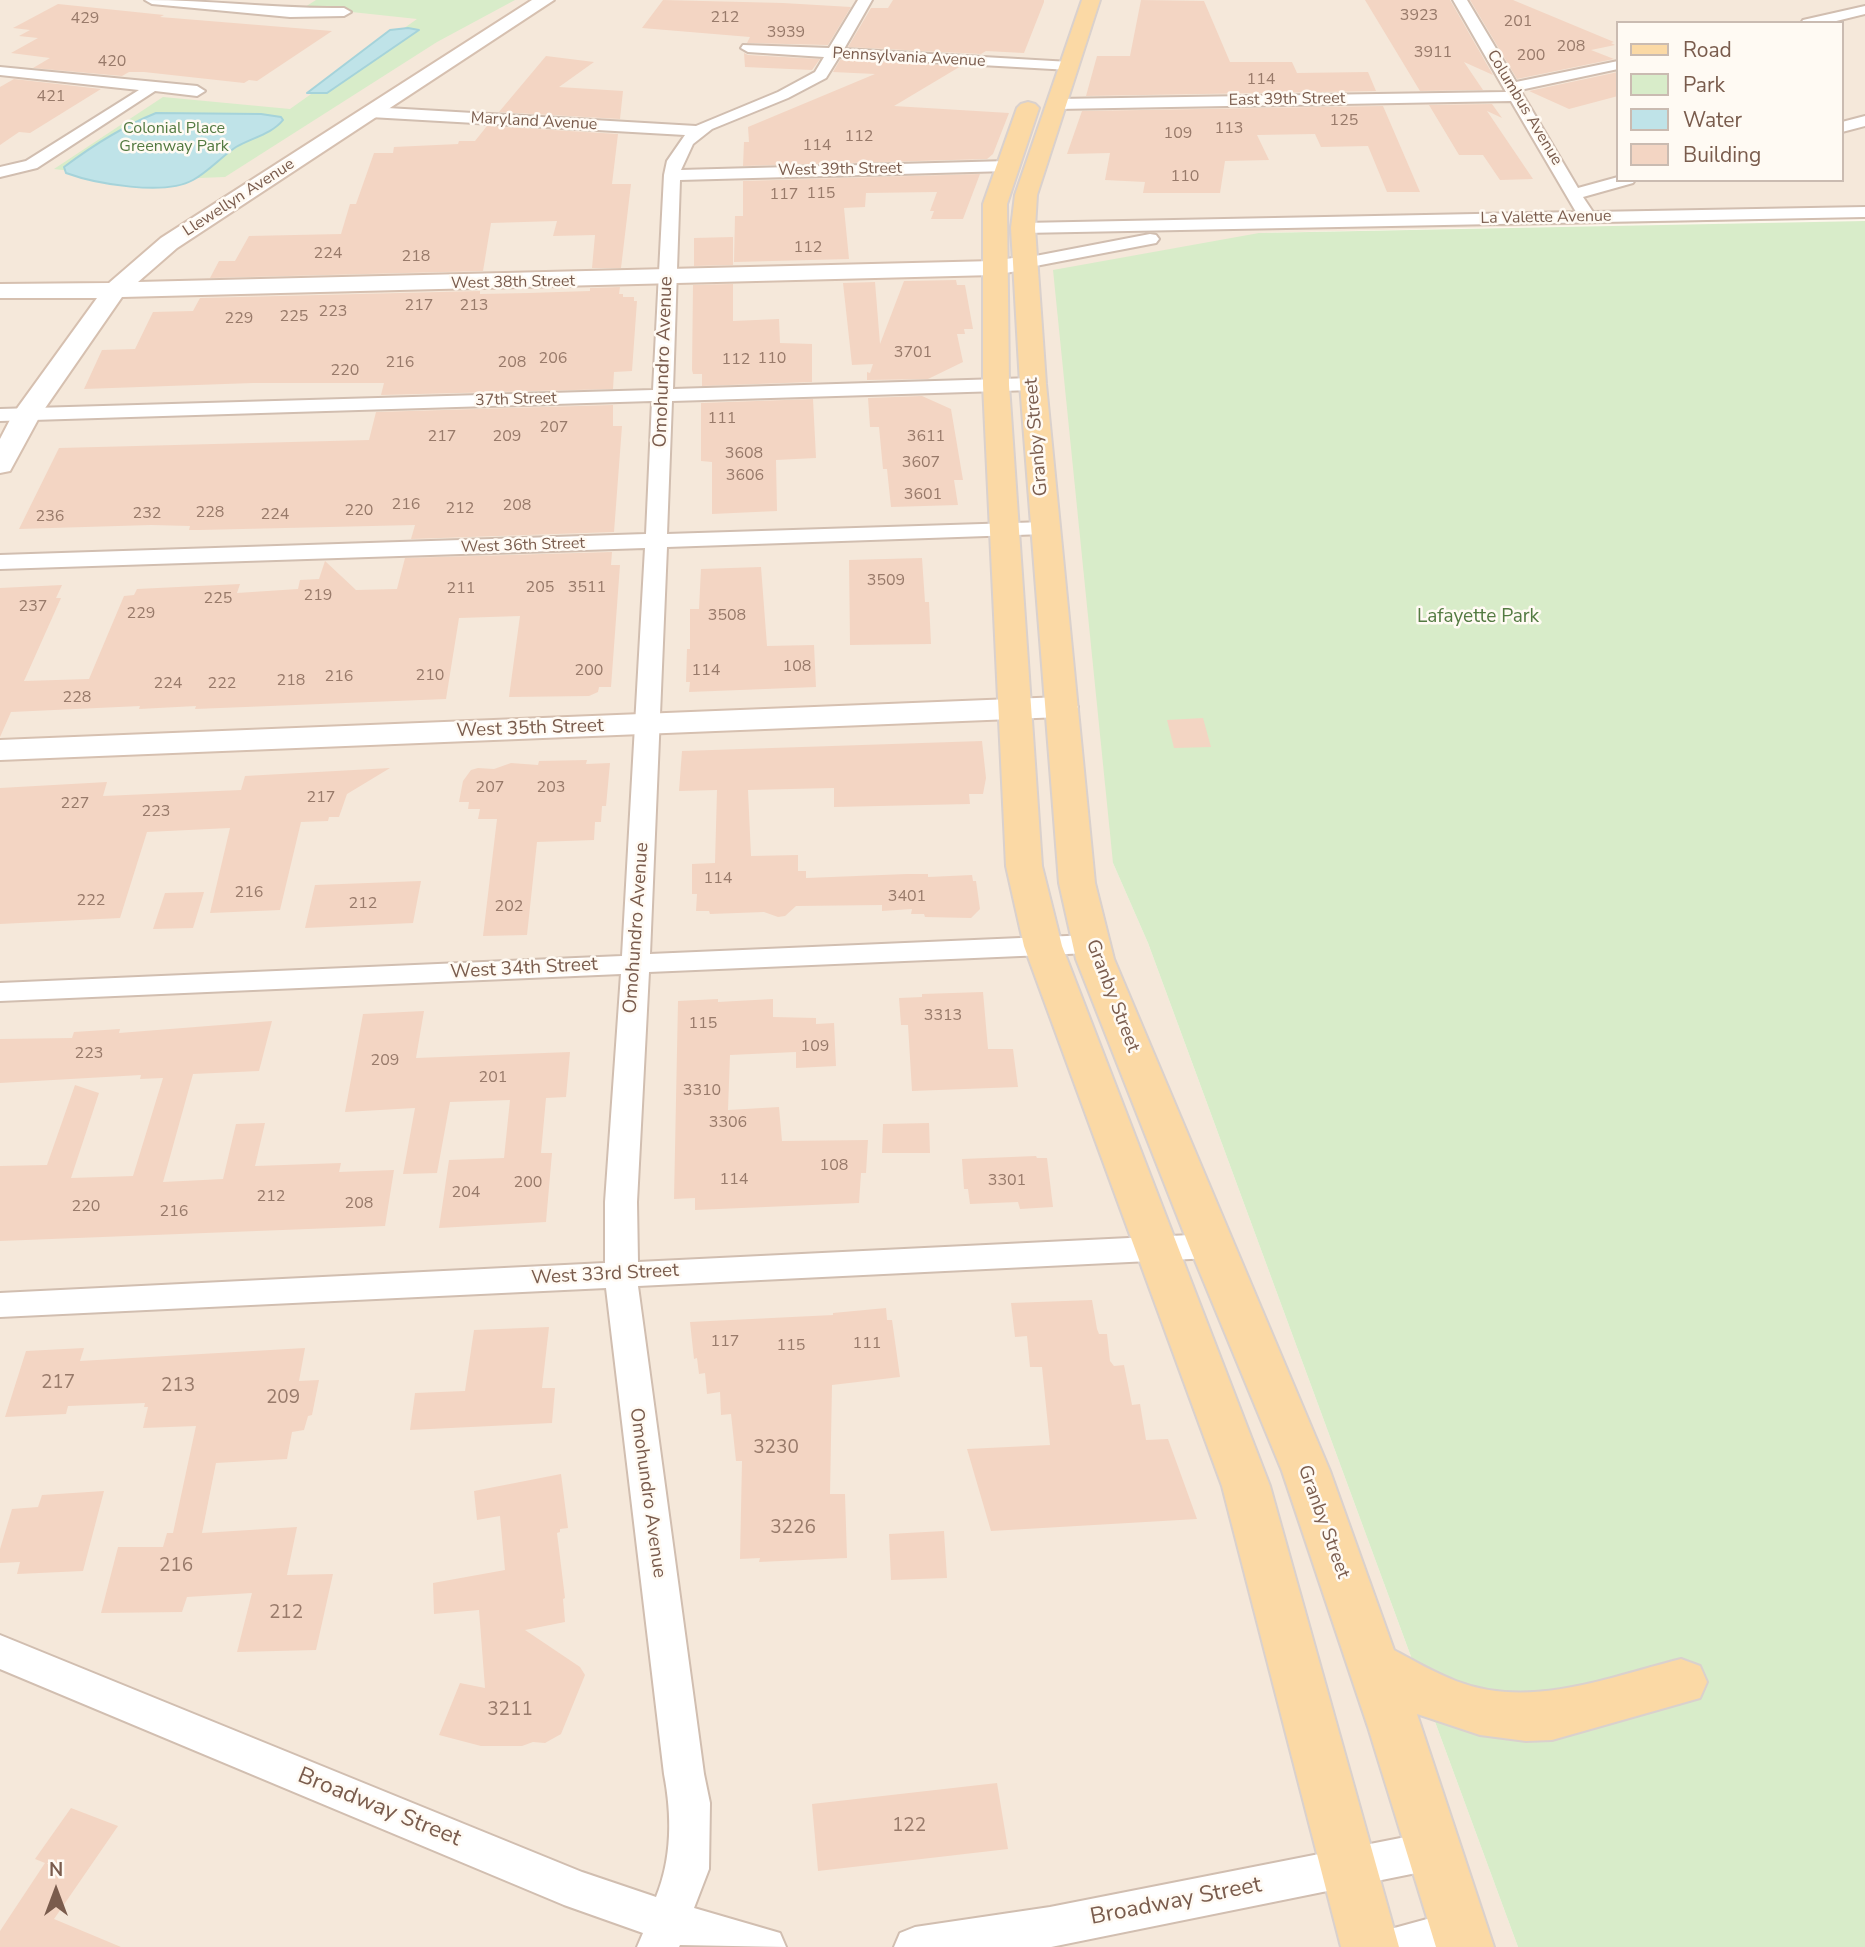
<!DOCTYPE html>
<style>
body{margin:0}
#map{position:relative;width:1865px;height:1947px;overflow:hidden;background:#fdf6ec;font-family:"Nunito Sans",sans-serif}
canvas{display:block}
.legend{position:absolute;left:1616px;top:21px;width:228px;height:161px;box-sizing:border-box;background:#fffaf3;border:2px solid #cabbb1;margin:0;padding:9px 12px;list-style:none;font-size:21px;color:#7a5c4d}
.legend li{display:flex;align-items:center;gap:14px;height:35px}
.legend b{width:35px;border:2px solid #cabbb1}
.north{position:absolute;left:21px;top:1856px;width:70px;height:70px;-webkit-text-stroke:5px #fffaf3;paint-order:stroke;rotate:0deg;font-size:19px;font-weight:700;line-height:28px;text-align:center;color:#7a5c4d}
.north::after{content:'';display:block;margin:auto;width:24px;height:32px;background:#7a5c4d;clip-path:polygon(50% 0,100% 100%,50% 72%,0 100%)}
</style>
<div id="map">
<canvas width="1865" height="1947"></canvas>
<ul class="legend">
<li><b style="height:9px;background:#fbd9a5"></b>Road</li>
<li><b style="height:19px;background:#d8ecc9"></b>Park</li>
<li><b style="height:19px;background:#bfe3e8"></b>Water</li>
<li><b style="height:19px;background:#f3d5c3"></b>Building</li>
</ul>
<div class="north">N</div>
</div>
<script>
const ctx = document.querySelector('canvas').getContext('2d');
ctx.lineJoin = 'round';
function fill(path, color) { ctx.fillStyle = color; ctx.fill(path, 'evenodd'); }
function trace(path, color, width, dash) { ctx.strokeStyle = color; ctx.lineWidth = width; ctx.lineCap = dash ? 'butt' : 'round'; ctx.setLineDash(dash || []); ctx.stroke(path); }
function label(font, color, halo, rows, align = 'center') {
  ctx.font = font + ' "Nunito Sans",sans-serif'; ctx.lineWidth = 5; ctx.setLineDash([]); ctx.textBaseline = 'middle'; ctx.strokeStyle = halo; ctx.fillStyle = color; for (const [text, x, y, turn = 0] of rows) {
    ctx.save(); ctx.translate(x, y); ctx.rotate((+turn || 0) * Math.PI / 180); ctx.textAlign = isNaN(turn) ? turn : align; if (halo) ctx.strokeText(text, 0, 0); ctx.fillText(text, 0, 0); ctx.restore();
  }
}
const residential = new Path2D(`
 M0,0H1865V218L1259,233L1113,863L1148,943L1518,1947H0ZM1618,23H1842V180H1618Z`);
const green = new Path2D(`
 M316,0H515L437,42L225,177L146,180L54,169L163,97L290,109L417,19L305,7Z
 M1865,221V1947H1518L1148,943L1113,863L1053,270L1259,233Z`);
const water = new Path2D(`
 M408,28L419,30L327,93H307L390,30Z
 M156,113L261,114L281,117L283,120C272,134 251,138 236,147C221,157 209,171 193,180C165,196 96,184 66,173L64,167C92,146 124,126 156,113Z`);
const building = new Path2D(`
 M663,0L783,3L851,7L828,45L747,43L750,37L642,28Z
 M893,0H1044V2L1024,53L986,51L981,54L848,47L871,8H888Z
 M1141,0L1204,1L1230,62H1292L1297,73L1368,72L1376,91L1086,96L1097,56H1130Z
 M1365,0H1450L1493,75L1464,62L1483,90L1420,91Z
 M1470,0H1513L1614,42L1611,43L1615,45L1591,50L1614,59L1517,79Z
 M58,4L164,15L160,17L332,31L257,81L249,80L244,83L144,72H129L122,76L33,68L50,58L11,53L38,38L19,36L30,30L13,28Z
 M744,53L748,55L820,59L812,70L745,67Z
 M546,56L594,62L559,87L623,91L620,119L499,112Z
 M840,60L961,66L894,106L1009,113L993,154L987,159L743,166L744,142H749L748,127L875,74L833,72Z
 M1618,72V96L1569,109L1529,91Z
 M14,79L101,89L30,133L19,132L0,145V87Z
 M1492,104L1502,118L1487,111L1533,179L1500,180L1483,155H1459L1429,105Z
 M1383,106L1420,192H1387L1368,146L1321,147L1315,134L1257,135L1269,160L1225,161L1220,193H1143L1145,182L1105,180L1110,153L1067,154L1082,111Z
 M487,126L618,134L612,184H631L621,268H592L595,235L553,236L557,221L491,223L483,271L210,278L219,261H235L249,236L341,234L350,204H356L374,153H393L394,147L458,144L459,141H475Z
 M980,174L963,219H931L934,211H930L937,192L866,193L865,207L844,208L849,259L734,262L735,216H743V181Z
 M733,237V265L694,266V238Z
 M956,280L957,285H965L973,329H964L965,334H957L963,362L928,379L867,380V372L870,373L873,364L852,365L843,283L875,282L880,344L904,281Z
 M733,284V321L779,319L780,343L812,344V382L702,386V374H693L692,370L693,285Z
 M620,287L619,294H623V297H634V301H637L632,371L614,372L613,389L381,395L384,383H253L84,389L102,350L135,349L153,312L193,311L200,298L480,291V294L529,293L590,291V288Z
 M922,396L951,409L963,480H954L958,505L891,507L887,469H883L879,427H870L868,398Z
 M813,399L816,458L776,460L777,511L712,514V462L701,461V403Z
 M613,405V426H622L614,532L411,539L415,525L199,530H189L190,526L151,525L19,529L59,448L369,440L376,412Z
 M612,552L611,565H620L611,687H599L598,692L589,696L509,697L520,616L459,618L446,699L195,709L196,706L139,709L140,706L11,712L0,737V588L62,585L56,598H61L24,681L89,679L124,596L134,595L137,589L240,584L237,593L298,589L300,580L319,579L325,561L356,590L397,589L405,558Z
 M922,558L925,602H929L931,644L850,645L849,560Z
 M761,567L767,646L814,645L816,687L689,692L690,682H686L687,649H690V609H699L701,569Z
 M1203,718L1211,747L1174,748L1167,720Z
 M982,741L986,778L983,794H969L970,804L834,807V788L748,790L751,856L798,855V871H806V878L907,874H928V877L972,875L973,881H976L980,909L971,918L925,917L924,914H911L912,909L882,911V905L796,906L785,916L778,917L764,912L710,914L709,911H696L697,894H692V864L715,863L717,790L679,791L682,751Z
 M587,760L586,764L610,763L606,806H602L601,822H595L594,840L537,842L527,935L483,936L497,819H478L480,809H468L469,802H459L463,781L471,770L478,768L494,769L511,763L538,765L539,761Z
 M390,768L347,794L339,817H329L328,821L301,822L280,910L210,913L230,828L147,832L120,918L0,924V788L107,782L103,796L241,790L245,776Z
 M421,881L413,923L305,928L315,885Z
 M204,892L193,928L153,929L165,893Z
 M983,992L988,1049H1013L1018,1087L912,1091L908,1025H901L899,998L922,997V994Z
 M718,999V1002L773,999V1017L816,1018V1024L834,1023L836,1066L796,1068V1052L730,1055L728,1110L779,1107L782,1141L868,1140L866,1173H861L859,1203L695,1210V1198L674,1199L678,1001Z
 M424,1011L416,1058L570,1052L566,1097L546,1098L541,1153H552L546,1222L439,1228L449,1160L504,1158L510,1100L450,1102L437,1173L403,1174L415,1108L345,1112L363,1014Z
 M272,1021L259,1071L193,1074L163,1182L223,1179L236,1124L265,1123L255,1166L341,1163L339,1172L394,1170L385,1226L0,1241V1166L47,1165L75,1085L99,1093L71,1178L133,1176L163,1078L140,1079L141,1075L0,1083V1039L72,1038L74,1032L120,1029L119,1033Z
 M929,1123L930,1153H882L883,1124Z
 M1036,1156L1037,1158H1047L1053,1207L1020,1209L1018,1202L970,1204L968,1189H964L962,1159Z
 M1092,1300L1097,1329L1099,1334H1107L1110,1361L1114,1366L1124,1365L1132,1405L1140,1404L1146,1440L1168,1439L1197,1519L991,1531L967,1449L1050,1445L1042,1367H1030L1027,1336L1015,1337L1011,1303Z
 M886,1308L887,1320H892L900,1377L832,1385L830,1494H845L847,1558L759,1562L760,1558L740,1559L742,1461H736L731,1414L721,1415L720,1392L707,1394L705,1373L699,1374L697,1358L694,1359L690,1322L833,1315V1313Z
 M549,1327L542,1388H555L552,1423L410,1430L415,1393L465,1391L474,1330Z
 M84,1348L80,1361L305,1348L299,1381L319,1380L312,1415L308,1416L304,1430L292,1432L287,1459L216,1463L202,1533L297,1527L287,1575L333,1574L316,1650L237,1652L252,1593L187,1597L182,1612L101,1613L118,1547H163L167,1533H173L196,1426L143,1428L148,1407H144L145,1403L68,1406L66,1414L5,1417L26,1351Z
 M561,1474L568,1528L560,1529V1532L557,1533L565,1598L563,1599L565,1622L525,1630L580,1667L585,1675L561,1734L545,1743L533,1742L522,1746H481L439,1735L460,1683L485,1688L479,1610L434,1614L433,1583L505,1570L500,1516L477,1520L474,1491Z
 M104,1491L83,1571L17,1574L20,1562L0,1563V1549L12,1509L38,1507L42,1495Z
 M944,1531L947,1578L891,1580L889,1534Z
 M997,1783L1008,1849L818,1871L812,1804Z
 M71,1808L118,1826L54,1919L121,1947H0V1931L45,1863L35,1859Z`);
const street = new Path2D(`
 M145,0C212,0 277,9 344,8L351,12L344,16L290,17L152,4Z
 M858,0H872L844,49L1070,62L1077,66L1070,70L839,57L826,78L788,98L712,129L693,144L681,170L1008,161L1016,166L1008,171L680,180L673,389L1033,378L1043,384L1033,390L672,401L667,534L1045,522L1053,523L1056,528L1053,533L1045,534L667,547L650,954L1090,935L1100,938L1104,944L1100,950L1090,953L649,972L637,1202L638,1262L1211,1234L1222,1238L1227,1246L1222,1254L1211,1258L638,1286L704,1774L710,1803L709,1869L694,1908L780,1933L786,1947L680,1945L679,1947H637L643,1933L564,1905L0,1669V1635L582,1872L656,1897C672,1858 672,1816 664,1774L606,1288L0,1317V1293L605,1263V1202L621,974L0,1001V983L622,956L645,548L0,569V555L646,534L652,401L0,421V409L653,390L664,175L667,161L685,135L370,117L362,112L370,107L696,126L778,92L815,72L824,57L748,52L741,48L743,45L829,48Z
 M1453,0H1467L1516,82L1618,61V69L1520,90L1578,188L1618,177V180H1635L1633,183L1583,197L1593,212L1865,207V217L1023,233L1014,228L1023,223L1576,212L1511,101L1057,109L1049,104L1057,99L1506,92Z
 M1865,6V14L1828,23H1801L1803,20Z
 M0,67L197,86L205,91L197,96L155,91L37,168L0,177V167L26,161L139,90L0,75Z
 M1865,116V126L1842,132V122Z
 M1150,234L1156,235L1159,239L1156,243L1025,268L1016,263L1025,258Z
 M1436,1831L1450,1836L1456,1850L1450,1864L1436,1869L1051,1947H894L900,1933L915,1927L1050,1907Z
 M1460,1910L1475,1916L1481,1930L1475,1944L1468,1947H1370L1376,1933Z`);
const secondary = new Path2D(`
 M532,0H554L177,248L138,282L994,261L1025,256L1034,258L1037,263L1034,268L994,275L122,297L41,414L10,471L0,473V439L13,414L97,298H0V284L109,283L161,238Z
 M1061,697L1073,700L1078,707L1073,714L1061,717L0,760V740Z`);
const primary = new Path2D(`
 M1082,0H1100L1037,195L1035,228L1046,384L1095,883L1114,959L1330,1471L1394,1650C1414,1661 1435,1673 1456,1681C1530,1710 1609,1677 1681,1659L1700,1666L1707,1682L1700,1698L1552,1740L1526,1741L1480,1735L1417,1714L1494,1947H1436L1368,1727L1282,1471L1189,1246L1076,959L1059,883L1020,384L1011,228L1015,195Z
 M1028,102L1035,104L1039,108L1007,204L1009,385L1042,866L1062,946L1270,1486L1399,1947H1341L1222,1486L1024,946L1006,866L983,385V204L1017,108L1021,104Z`);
const numberNames = [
 ["3923",1419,16],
 ["212",725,18],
 ["429",85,19],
 ["201",1518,22],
 ["3939",786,33],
 ["208",1571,47],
 ["3911",1433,53],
 ["200",1531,56],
 ["420",112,62],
 ["114",1261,80],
 ["421",51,97],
 ["125",1344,121],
 ["113",1229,129],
 ["109",1178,134],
 ["112",859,137],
 ["114",817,146],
 ["110",1185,177],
 ["115",821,194],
 ["117",784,195],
 ["112",808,248],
 ["224",328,254],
 ["218",416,257],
 ["217",419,306],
 ["213",474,306],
 ["223",333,312],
 ["225",294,317],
 ["229",239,319],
 ["3701",913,353],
 ["206",553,359],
 ["110",772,359],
 ["112",736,360],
 ["216",400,363],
 ["208",512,363],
 ["220",345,371],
 ["111",722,419],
 ["207",554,428],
 ["217",442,437],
 ["209",507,437],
 ["3611",926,437],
 ["3608",744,454],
 ["3607",921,463],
 ["3606",745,476],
 ["3601",923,495],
 ["216",406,505],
 ["208",517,506],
 ["212",460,509],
 ["220",359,511],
 ["228",210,513],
 ["232",147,514],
 ["224",275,515],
 ["236",50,517],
 ["3509",886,581],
 ["205",540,588],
 ["3511",587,588],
 ["211",461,589],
 ["219",318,596],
 ["225",218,599],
 ["237",33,607],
 ["229",141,614],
 ["3508",727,616],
 ["108",797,667],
 ["200",589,671],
 ["114",706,671],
 ["210",430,676],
 ["216",339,677],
 ["218",291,681],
 ["224",168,684],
 ["222",222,684],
 ["228",77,698],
 ["207",490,788],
 ["203",551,788],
 ["217",321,798],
 ["227",75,804],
 ["223",156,812],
 ["114",718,879],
 ["216",249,893],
 ["3401",907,897],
 ["222",91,901],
 ["212",363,904],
 ["202",509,907],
 ["3313",943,1016],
 ["115",703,1024],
 ["109",815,1047],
 ["223",89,1054],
 ["209",385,1061],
 ["201",493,1078],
 ["3310",702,1091],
 ["3306",728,1123],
 ["108",834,1166],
 ["114",734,1180],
 ["3301",1007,1181],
 ["200",528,1183],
 ["204",466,1193],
 ["212",271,1197],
 ["208",359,1204],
 ["220",86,1207],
 ["216",174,1212],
 ["117",725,1342],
 ["111",867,1344],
 ["115",791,1346]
];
const farStreetnames = [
 ["Pennsylvania Avenue",909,58,3],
 ["East 39th Street",1287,100,-1],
 ["Columbus Avenue",1524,108,59],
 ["Maryland Avenue",534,122,3],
 ["West 39th Street",840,170,-1],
 ["Llewellyn Avenue",239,198,-33],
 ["La Valette Avenue",1546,218,-1],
 ["West 38th Street",513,283,-1],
 ["37th Street",516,400,-2],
 ["West 36th Street",523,546,-2]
];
const farParknames = [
 ["Colonial Place",174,129],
 ["Greenway Park",174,147]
];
const streetNames = [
 ["Omohundro Avenue",664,362,-88],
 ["Granby Street",1037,437,-95],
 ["West 35th Street",530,729,-2],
 ["Omohundro Avenue",637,928,-86],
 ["West 34th Street",524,969,-3],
 ["Granby Street",1112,996,69],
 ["West 33rd Street",605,1275,-3],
 ["Omohundro Avenue",647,1493,82],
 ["Granby Street",1323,1522,70]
];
const parkNames = [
 ["Lafayette Park",1478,617]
];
const nearNumbernames = [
 ["217",58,1383],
 ["213",178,1386],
 ["209",283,1398],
 ["3230",776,1448],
 ["3226",793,1528],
 ["216",176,1566],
 ["212",286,1613],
 ["3211",510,1710],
 ["122",909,1826]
];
const nearStreetnames = [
 ["Broadway Street",379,1808,22],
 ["Broadway Street",1176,1902,-11]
];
fill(residential, '#f5e8da');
fill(green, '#d8ecc9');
fill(water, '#bfe3e8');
trace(water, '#a5d3da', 2);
fill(building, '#f3d5c3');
trace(street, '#d1beb0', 4);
trace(secondary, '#d6c0b0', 4);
trace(primary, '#dad1cd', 4);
fill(street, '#fff');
fill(secondary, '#fff');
fill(primary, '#fbd9a5');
label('16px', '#987a6a', null, numberNames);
label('16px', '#7a5c4d', '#fffaf3', farStreetnames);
label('16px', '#537a41', '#fffaf3', farParknames);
label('19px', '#7a5c4d', '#fffaf3', streetNames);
label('19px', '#537a41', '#fffaf3', parkNames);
label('19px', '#987a6a', null, nearNumbernames);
label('23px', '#7a5c4d', '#fffaf3', nearStreetnames);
</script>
